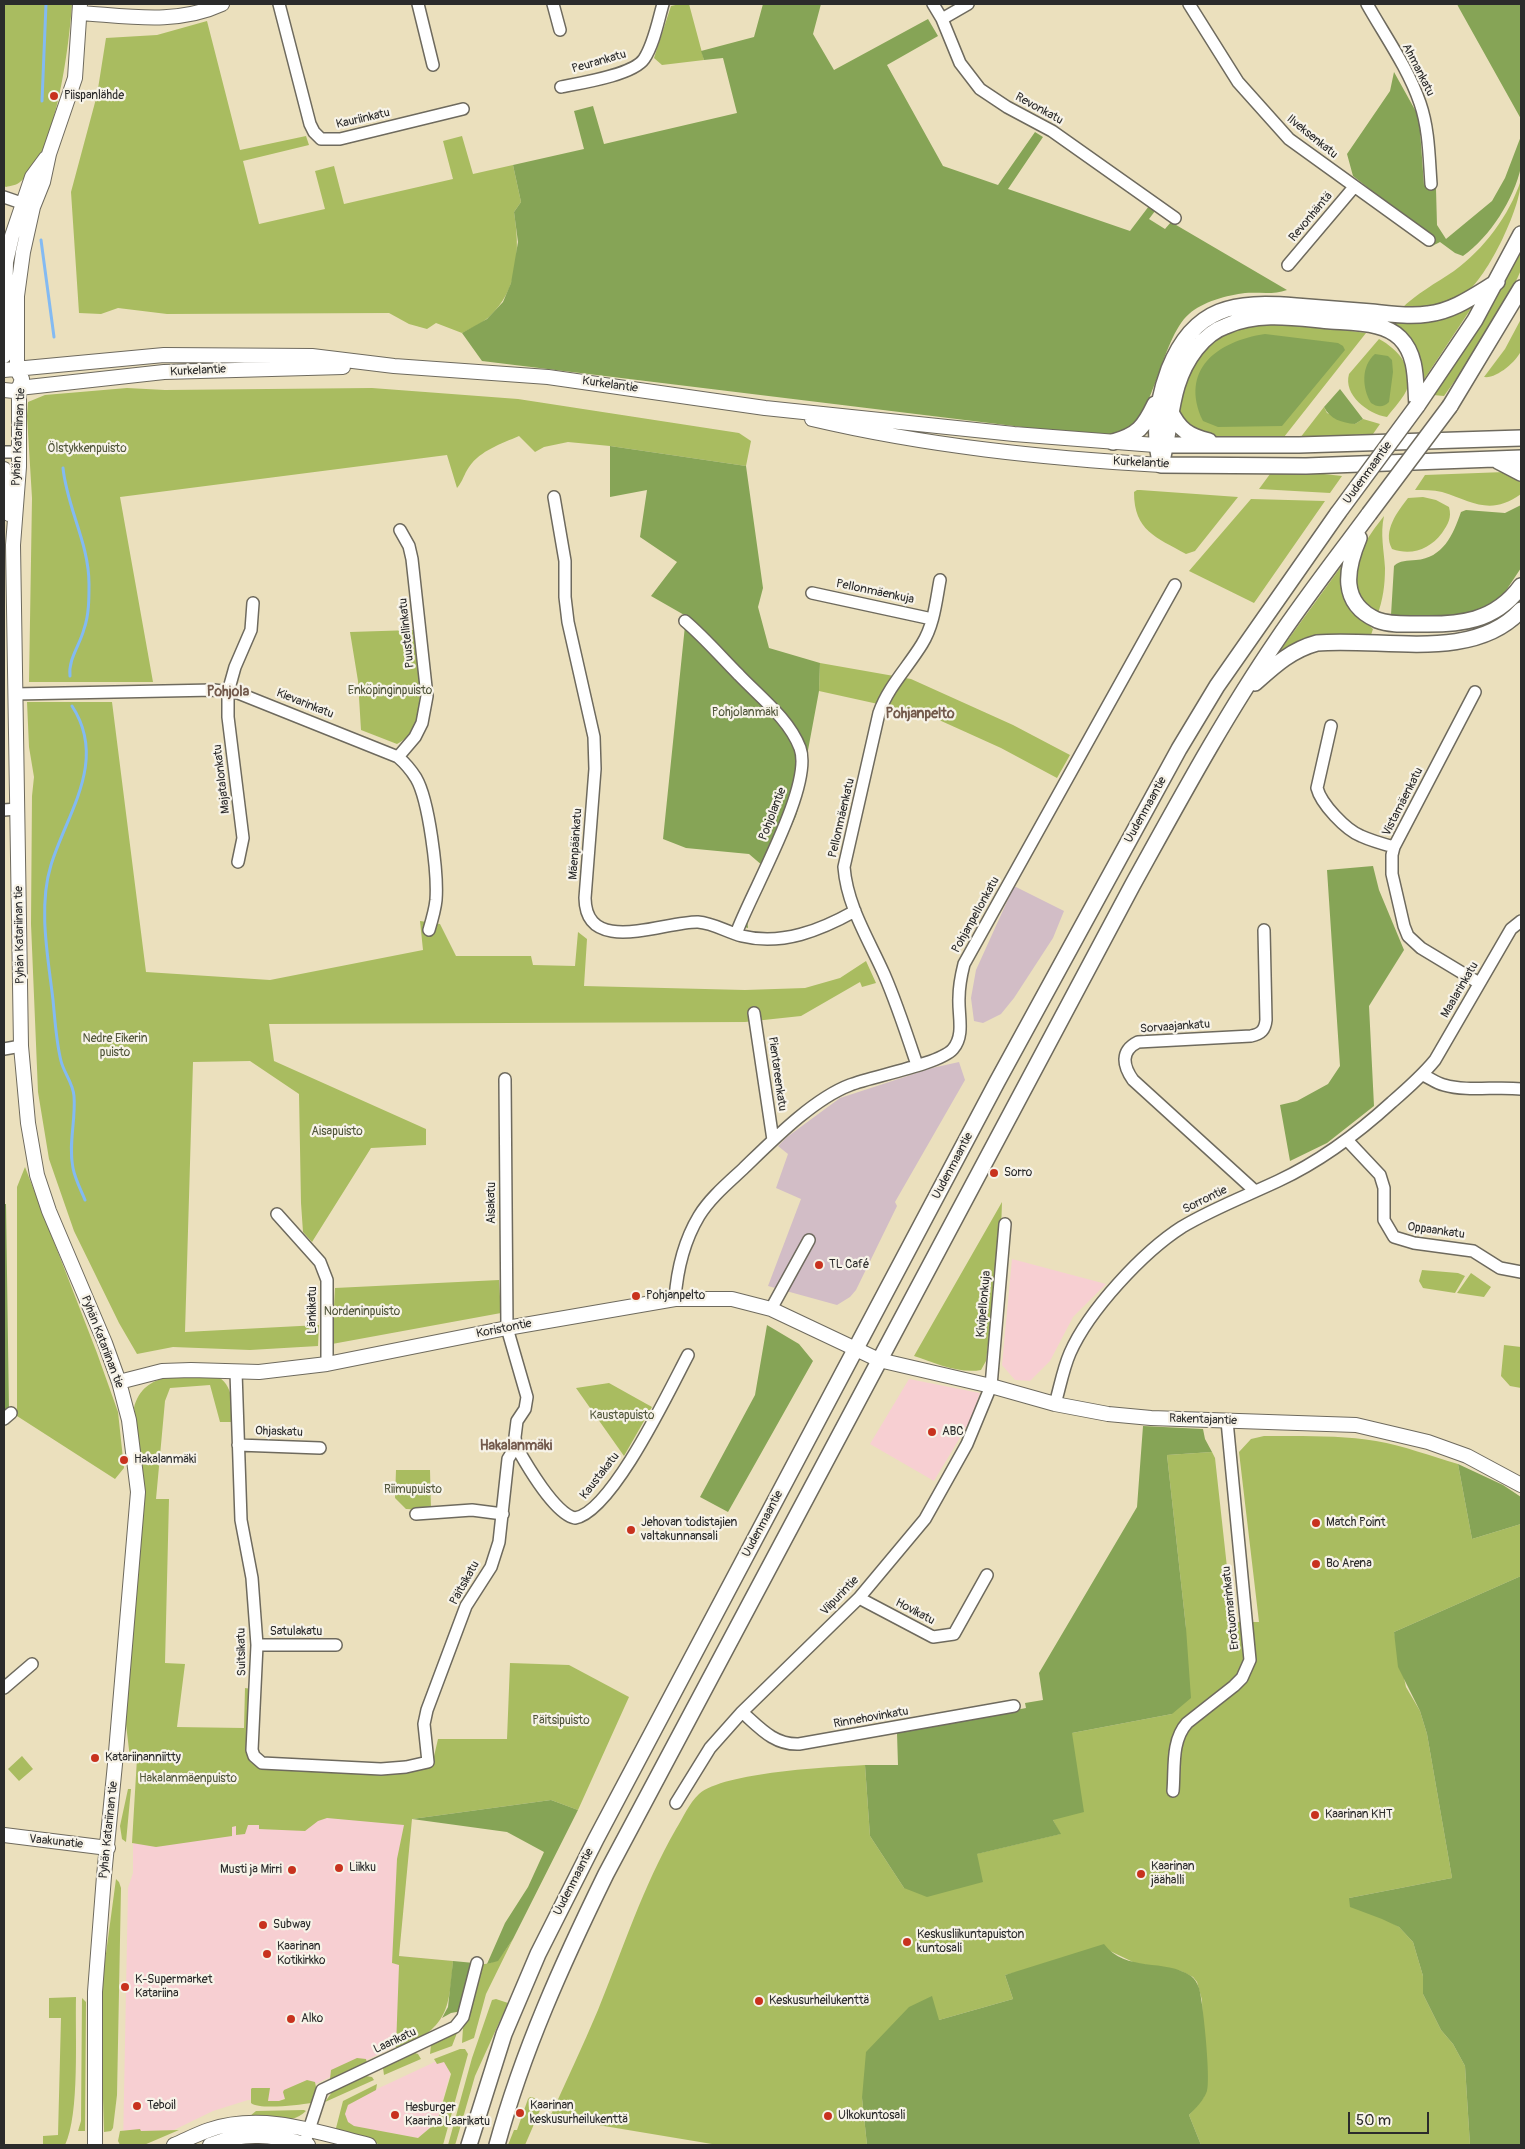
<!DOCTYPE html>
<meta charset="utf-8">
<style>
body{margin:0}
#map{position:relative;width:1525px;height:2149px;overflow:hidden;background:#ebe0bd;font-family:Pangolin,sans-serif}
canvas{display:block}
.frame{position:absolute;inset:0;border:5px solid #2b2b2b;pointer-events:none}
.scale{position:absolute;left:1348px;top:2112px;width:81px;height:22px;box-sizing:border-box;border:2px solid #2b2b2b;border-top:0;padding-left:6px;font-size:15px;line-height:18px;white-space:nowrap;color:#2b2b2b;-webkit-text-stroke:4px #f7f3e8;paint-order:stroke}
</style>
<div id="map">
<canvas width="1525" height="2149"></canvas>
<div class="frame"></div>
<div class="scale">50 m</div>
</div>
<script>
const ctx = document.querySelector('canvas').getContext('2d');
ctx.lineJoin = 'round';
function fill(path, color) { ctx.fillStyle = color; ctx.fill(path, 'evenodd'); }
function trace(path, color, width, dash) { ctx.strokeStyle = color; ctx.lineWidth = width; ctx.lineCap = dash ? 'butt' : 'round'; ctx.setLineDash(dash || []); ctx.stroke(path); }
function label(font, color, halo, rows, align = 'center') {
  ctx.font = font + ' Pangolin,sans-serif'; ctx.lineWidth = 4.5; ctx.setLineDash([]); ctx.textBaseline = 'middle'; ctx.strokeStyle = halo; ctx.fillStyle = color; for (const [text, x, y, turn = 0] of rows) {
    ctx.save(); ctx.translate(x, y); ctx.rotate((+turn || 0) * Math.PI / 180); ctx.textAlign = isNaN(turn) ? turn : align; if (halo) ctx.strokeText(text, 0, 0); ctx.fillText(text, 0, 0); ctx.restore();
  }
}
const built = new Path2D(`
 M1012,1259L1106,1284L1073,1317L1050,1361L1030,1381L1015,1380L1002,1365Z
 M909,1379L980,1393L971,1419L934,1481L870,1444Z
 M312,1805L412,1819L399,1956L453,1961L442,2018L432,2029L422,2034L279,2101L248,2100L213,2111L143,2145H123L128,1888L133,1873V1838L229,1828Z
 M456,2052L437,2122L418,2138L343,2125L347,2103Z`);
const industrial = new Path2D(`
 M1014,886L1064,911L1053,938L1014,998L1001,1014L983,1023L974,1021L971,998L976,970Z
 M959,1062L965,1080L895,1202L897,1206L856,1290L850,1297L837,1305L768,1286L801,1199L776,1188L788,1154L778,1146L787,1137L840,1098L932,1068Z`);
const green = new Path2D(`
 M4,4H72C69,46 56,156 20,182C17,185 10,186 6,187L4,186Z
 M680,4H689L704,60L662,65L654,58L671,6Z
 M207,21L240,150L306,136L309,145L243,161L259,224L325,209L315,171L334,166L344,204L453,179L443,141L462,136L473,174L513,165L521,202L514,212C520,250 519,289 489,317C481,324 470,329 462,333L436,323L427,329L409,324L389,313L167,314L118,308L101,314L79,313L71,192L97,95L106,38L157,35Z
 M1521,180C1521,208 1486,282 1461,297C1443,308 1422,309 1401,309C1416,294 1436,283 1454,271C1484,249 1509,216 1521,180Z
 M1521,248V270L1517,279L1473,355L1444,396L1433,395C1467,348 1496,299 1521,248Z
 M1476,301L1419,387L1389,327L1392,320Z
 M1521,319C1521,328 1524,343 1521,351C1516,362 1496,379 1484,377L1505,349Z
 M1259,323L1305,325L1366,333L1284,437C1261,437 1212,443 1193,430C1188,426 1180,419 1179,412C1175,388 1200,350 1220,337C1232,329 1246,326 1259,323Z
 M1379,339C1398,349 1419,372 1404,395C1399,403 1392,410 1387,417C1368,414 1343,395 1349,374Z
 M127,388L165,390L372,388L518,399L739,433L751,441L746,466L610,446L568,442L544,447L535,452L519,436C501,444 481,450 469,467C464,474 463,481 457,488L447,455L120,497L153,682H29L32,498L27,416L28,402L45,395Z
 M1324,407L1327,413L1355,424L1363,419L1380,424L1373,434L1300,438Z
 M1505,472L1521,478V494C1490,516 1474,502 1442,492C1433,490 1424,490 1415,490L1425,475Z
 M1270,474H1324L1342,476L1330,493L1259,489Z
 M1137,490H1140L1238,497L1195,551L1186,554C1156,537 1134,531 1134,492Z
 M1423,497L1436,500L1449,507C1452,518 1448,524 1442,533C1430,549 1412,556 1392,549C1382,531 1398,511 1408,498Z
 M1251,499L1325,501L1254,603L1189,571Z
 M1384,516C1380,534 1384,550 1385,568C1385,585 1383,600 1377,616C1370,608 1361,601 1357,591C1346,566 1369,535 1384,516Z
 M1343,564L1342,573L1361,618L1373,629L1370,638L1301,641L1279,652Z
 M413,630C417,661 433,727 397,744L361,730L358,681L350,632Z
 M820,663L911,679L1013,725L1070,755L1057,778L1001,748L928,715L819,691Z
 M27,702H112L146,972L270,980L423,950L420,921L440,924L456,956H531L533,965L575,966L578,932L587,939L584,986L745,990L805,988L840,978L866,961L876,983L862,987L860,982L801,1016L745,1022L269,1024L274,1061L426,1129V1145L371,1148L312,1242L303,1232L301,1203L299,1094L250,1061L193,1062L185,1332L319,1325L318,1346L250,1350L173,1347L137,1354L119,1323L74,1231L49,1159L38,1092L31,924L32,796L34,777L29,747Z
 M25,1167L97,1353L118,1412L124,1468L115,1479L17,1416V1187Z
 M1002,1202L1001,1231L986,1361L981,1370C959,1374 935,1363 914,1356Z
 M1422,1270L1458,1273L1465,1276L1455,1293L1423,1288L1419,1281Z
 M1471,1273L1491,1287L1484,1297L1457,1293Z
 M499,1280L501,1313L332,1344L335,1288Z
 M1504,1345L1521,1347V1388L1510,1386L1501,1376Z
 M216,1375C234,1386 232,1403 233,1422H220L210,1385L170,1388L165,1401L156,1499H169L165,1663L185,1664L177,1727L244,1728L245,1688L252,1689L259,1765H432L438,1739H507L510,1663L569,1665L629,1697L578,1810L551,1800L412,1819L399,1956L453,1961C449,2012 447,2027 398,2050L396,2047L399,1965L392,1963L397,1859L404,1825L327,1818L318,1821L305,1831L259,1829V1825H248L245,1834L236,1835V1826L232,1827V1836L156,1847L132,1843L137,1758H130L125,1716L144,1495L143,1471L134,1408C143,1370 185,1376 216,1375Z
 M609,1383L652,1407L624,1456L576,1388Z
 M1264,1436C1301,1436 1340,1435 1376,1441C1404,1446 1431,1456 1458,1464L1472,1539L1521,1524V1576L1394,1632L1406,1687L1420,1711L1427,1734L1452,1878L1349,1898L1399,1927L1413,1942L1423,1976V1994L1441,2030L1453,2044L1465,2066L1470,2145H1201L1189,2115L1204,2097L1202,2000L1197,1982L1193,1977L1181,1971L1135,1963L1108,1950L1005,1975L1013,1999L939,2020L862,2098L867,2145H718L550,2117C566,2081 583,2046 598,2010C623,1949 643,1886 676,1829C683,1818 689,1803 699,1794C724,1772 830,1767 865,1765L870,1836L904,1888L976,1854L1060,1834L1053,1820L1072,1733L1172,1714L1186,1628L1167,1455L1212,1452L1215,1458L1233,1622H1259L1239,1452L1251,1439Z
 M396,1470H430L431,1510L406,1509L395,1498Z
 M22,1756L33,1769L19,1781L8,1769Z
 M128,1789H131L126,1842L122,1839L120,1826Z
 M116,1879L119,1882L121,1888L117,2095L113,2128L111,2131L104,2132L100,1998Z
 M513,1939L486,1994L474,2038L462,2043L463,2028L467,2019L480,1964C498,1965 503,1953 513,1939Z
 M76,1997C75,2034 80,2114 65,2145H43V2136L58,2135L61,2018H49V1998Z
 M82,1998L86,2002L85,2131H78L81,2121Z
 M496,1999L508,2003L475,2076L456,2142L455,2145H448L472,2058L492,2000Z
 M455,2032L457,2033L452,2046L430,2054L431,2045Z
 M460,2049H465L468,2054L443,2145H382L335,2132L343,2101L377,2084L376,2090L348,2105L345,2114L348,2122L354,2126L418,2138L437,2122L451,2074L444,2062L437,2064L434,2059Z
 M415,2053L418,2054L421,2059L384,2075L383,2068Z
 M357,2058L366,2059L367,2063L332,2081L330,2079L331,2070Z
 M366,2076L372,2077L374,2080L325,2102L332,2092Z
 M307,2080L315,2082L316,2087L311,2103C299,2105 259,2110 251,2103V2089L252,2088H270L268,2101H279L285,2099L283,2092L284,2090Z
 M530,2097C538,2098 540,2101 541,2108L525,2145H508L514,2130H517L528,2099Z
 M304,2110L306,2111C292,2125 268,2120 250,2120V2116L256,2111Z
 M140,2129L141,2131L179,2130L144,2145H120L118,2141L120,2131Z`);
const forest = new Path2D(`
 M763,4H821L813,34L834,70L928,19L938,36L887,65L943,166L998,185L1035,132L1043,137L1008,189L1130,231L1149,206L1155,211L1149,219L1165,229L1171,222L1287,290C1273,295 1260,292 1245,293C1228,295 1202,302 1189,314C1160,339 1154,425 1120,433C1100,438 1076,432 1055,431L482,361L462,333L487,319L503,302L511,283L518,242L514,212L521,202L513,165L584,149L574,111L593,106L604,144L737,113L723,58L704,60L701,51L754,37Z
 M1457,4H1521V119L1459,8Z
 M1394,72L1419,117L1424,185L1436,189L1437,225L1446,239L1492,201L1505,178L1521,136C1521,145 1523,157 1521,167C1514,199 1490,237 1463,256L1455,253L1440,242L1430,247L1421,229L1353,176L1347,154L1390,91Z
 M1265,334L1338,343L1343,346L1345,350L1282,426L1218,427L1203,421C1179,370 1217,341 1265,334Z
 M1375,354L1388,356L1392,360L1393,372L1389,402C1383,408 1377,407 1371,403C1362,388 1361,366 1375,354Z
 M1340,389L1363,419L1355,424C1342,423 1330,419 1324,407Z
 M610,446L746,466L763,588L758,607L769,648L820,663L819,691L806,761L804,786L796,816L772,869L747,918L748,928L735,924L763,866L749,854L686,848L663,839L686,616L651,596L677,562L640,537L647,490L610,497Z
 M1521,505V568L1503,595L1489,609L1441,619L1391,615L1394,566C1400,560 1407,561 1416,560C1443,558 1453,535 1461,512L1466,510L1505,513Z
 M1373,866L1379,890L1404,950L1369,1006L1374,1106L1327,1143L1290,1161L1280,1105L1297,1101L1328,1084L1340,1066L1327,870Z
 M4,1204H6L9,1412L4,1415Z
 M767,1325L799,1344L813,1361L728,1512L700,1497L755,1395Z
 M1143,1426L1203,1429L1205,1439L1212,1452L1167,1455L1186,1628L1191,1698L1172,1714L1072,1733L1084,1812L1053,1820L1061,1834L977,1854L983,1882L927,1897L904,1888L870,1836L865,1765H898L897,1733L1026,1708L1025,1703L1043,1700L1039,1673L1137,1507Z
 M1458,1464L1503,1485L1521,1497V1524L1472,1539Z
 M1521,1576V2145H1470L1465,2066L1453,2044L1441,2030L1423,1994V1976L1413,1942L1399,1927L1382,1919L1350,1907L1349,1898L1452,1878L1427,1734L1420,1711L1398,1667L1394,1632Z
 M551,1800L578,1810L513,1939L498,1961L487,1964L505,1923L528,1887L544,1852L507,1832L412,1819Z
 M1104,1944C1126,1973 1165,1958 1191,1976C1195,1979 1197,1983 1199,1988C1203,2001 1211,2080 1207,2091C1204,2100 1196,2108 1189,2115L1201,2145H867L862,2098L866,2052L909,2007L932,1996L939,2020L1013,1999L1005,1975Z
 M453,1961L474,1963L462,2011L451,2013L442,2018L448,2007Z`);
const stream = new Path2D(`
 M42,101L46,4
 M41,240L54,337
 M63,468C67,508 89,543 89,584C89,599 89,615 84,629C80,645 68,659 70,676
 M72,706C108,761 67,813 51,865C38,907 48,957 53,1000C55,1020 56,1041 61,1061C64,1073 73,1083 74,1096C76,1120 68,1144 73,1168C75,1179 81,1190 85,1200`);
const minor = new Path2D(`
 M279,4L310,124L314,132L321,139H340L463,109
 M418,4L433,65
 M553,4L560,30
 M933,4L942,19
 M968,4L942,19L960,63L980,89L1007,107L1052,131L1175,218
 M1189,4L1238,82L1289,139L1429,240
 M1367,4C1385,36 1408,68 1420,103C1429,129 1429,157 1431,184
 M561,87C581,83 633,75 644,59C654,44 658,21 663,4
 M4,197L30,206
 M1288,265L1354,187
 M4,452H19
 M554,497L565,561V597L568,622L594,737L595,769L585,898C586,957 665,921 698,922C713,923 727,932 742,936C782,946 821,930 855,911
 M812,593L932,619
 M685,621C705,638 721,657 739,675C760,697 789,719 800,748C814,786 750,894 736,934
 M1475,692L1394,847L1392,855V874L1404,926L1408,936L1421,948L1479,983
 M15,694L214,690L238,693L398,757C405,763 411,770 416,778C429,800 438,874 436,900C435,910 432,920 429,930
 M1331,726L1317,788C1321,804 1346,830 1361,836C1372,841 1383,844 1394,847
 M398,757L415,737L422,723L427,696L412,559L409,546L400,530
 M4,810L17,809
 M238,862L243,838L228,717V692L235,667L251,630L253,603
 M754,1013L773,1140
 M4,1049L21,1046
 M917,1065C907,1035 897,1004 884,974C869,940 847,906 844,867L879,713C888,687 908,667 922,644C934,625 936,601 940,580
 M1423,1075C1430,1078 1436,1083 1444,1085C1468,1092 1496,1086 1521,1089
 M505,1079L507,1328L527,1397L525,1409L517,1421L515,1437L516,1446C526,1464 555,1514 575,1518C612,1512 670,1389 688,1355
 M1348,1141L1380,1175L1384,1188V1220L1394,1237L1414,1243L1473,1251L1500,1268L1521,1272
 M1255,1191L1133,1080C1123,1066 1120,1051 1138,1042L1251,1036C1261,1034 1265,1030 1266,1020L1264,930
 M277,1214L320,1262L327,1280V1364
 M675,1299C677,1271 684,1241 699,1216C710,1198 728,1183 743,1169C772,1141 813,1099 850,1085C873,1076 940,1064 953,1049C965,1035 958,1015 959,998C959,986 961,976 964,964L1175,585
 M771,1309L809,1240
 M236,1372L241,1520L252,1578L257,1645L252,1750L254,1756L262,1763L381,1769L406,1767L428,1762L424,1724L427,1710L466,1606L491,1567L499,1542L508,1459L516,1446
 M1055,1404C1060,1387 1063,1369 1070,1353C1089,1310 1143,1252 1182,1227C1212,1209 1246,1196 1278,1181C1321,1161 1357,1134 1392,1102C1407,1089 1422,1076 1435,1060L1511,929L1521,921
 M4,1419L11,1413
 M238,1445L320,1448
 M416,1514L472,1510L503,1514
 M859,1598L933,1637L954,1634L987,1575
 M257,1645H336
 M4,1688L32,1664
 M742,1712C760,1728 774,1745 799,1744L1014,1706
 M1173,1791C1175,1768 1171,1741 1187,1723L1234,1686L1242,1678L1250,1660L1227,1421
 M676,1803L710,1748L742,1712L859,1598L925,1519L967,1444L991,1386L1005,1224
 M304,2145L322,2090L455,2027L463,2017L477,1963`);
const tertiary = new Path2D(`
 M80,4L75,78L49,154L43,182L33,207L23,252L17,296V370L22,379L19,388V467L13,545L21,1046L28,1123L37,1175L49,1211L105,1343L119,1382L129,1420L138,1492L115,1764L104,1876L95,1992V2145
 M80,13C128,16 177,25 222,4
 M4,356L6,262L12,236L32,177L46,158
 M4,370L164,355L312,356L394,366L548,377L765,408L1014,434L1155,445
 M4,390L14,391L19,388L164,372L343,367
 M812,419C927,446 1043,458 1161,465
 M4,469L9,514
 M119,1382L162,1371L191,1370L259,1372L327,1364L507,1328L675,1299H732L771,1309L879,1360L991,1386L1055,1404L1108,1414L1151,1418L1356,1425L1428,1442L1467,1456L1521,1485
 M4,1835L108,1848
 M174,2145C186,2140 197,2134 209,2130C263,2112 317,2132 369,2145
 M210,2145C243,2131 275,2135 308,2145`);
const secondary = new Path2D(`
 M1417,406L1475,320L1521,234
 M1450,406L1521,288
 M1170,410C1179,430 1189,436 1209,441
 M1113,442C1138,435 1144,427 1155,404
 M1158,445H1299L1521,438
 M1498,461L1521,473
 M1161,464C1173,423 1168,385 1196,349C1204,339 1214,330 1226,326C1259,311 1297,318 1331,321C1346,322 1362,322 1377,326C1385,328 1394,332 1400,338C1418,356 1415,383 1417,406
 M1161,465C1152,432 1157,401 1169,369C1194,306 1235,301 1296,306C1321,308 1346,310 1372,312C1390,314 1410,317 1428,314C1454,311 1475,295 1497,282
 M1161,465L1306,466L1521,458
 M1359,538C1346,569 1339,603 1377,620C1390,625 1405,624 1419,624C1459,625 1495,622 1521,586
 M1255,683C1274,666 1291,650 1317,643C1381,637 1473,663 1521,610
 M469,2145L504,2034L538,1954L596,1839L997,1082L1179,749L1217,686L1338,513
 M497,2145C523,2050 563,1962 606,1874L1132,886C1178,803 1223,719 1277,640C1306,597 1338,556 1369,514`);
const secondaryBridge = new Path2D(`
 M1338,513L1417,406
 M1369,514L1450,406`);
const markers = [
 [54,96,5,"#c8321e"],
 [994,1173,5,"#c8321e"],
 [819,1265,5,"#c8321e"],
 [636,1296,5,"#c8321e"],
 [932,1432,5,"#c8321e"],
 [124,1460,5,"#c8321e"],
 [1316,1523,5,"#c8321e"],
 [631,1530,5,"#c8321e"],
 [1316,1564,5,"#c8321e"],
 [95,1758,5,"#c8321e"],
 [1315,1815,5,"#c8321e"],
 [339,1868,5,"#c8321e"],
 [292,1870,5,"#c8321e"],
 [1141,1874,5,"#c8321e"],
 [263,1925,5,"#c8321e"],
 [907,1942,5,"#c8321e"],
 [267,1954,5,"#c8321e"],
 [125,1987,5,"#c8321e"],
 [759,2001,5,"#c8321e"],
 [291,2019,5,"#c8321e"],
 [137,2106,5,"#c8321e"],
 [520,2113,5,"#c8321e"],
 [395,2115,5,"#c8321e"],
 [828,2116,5,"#c8321e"]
];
const streetNames = [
 ["Peurankatu",599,62,-16],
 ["Ahmankatu",1418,70,63],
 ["Revonkatu",1039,109,29],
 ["Kauriinkatu",363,119,-13],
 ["Ilveksenkatu",1312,137,39],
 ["Revonhäntä",1311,217,-50],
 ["Kurkelantie",198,371,-3],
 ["Kurkelantie",610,385,8],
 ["Pyhän Katariinan tie",19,437,-87],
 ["Kurkelantie",1141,463,3],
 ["Uudenmaantie",1368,473,-54],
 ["Pellonmäenkuja",875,592,12],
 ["Puustellinkatu",407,633,-96],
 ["Kievarinkatu",305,704,22],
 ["Majatalonkatu",222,779,-97],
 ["Vistamäenkatu",1403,802,-63],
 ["Uudenmaantie",1146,810,-61],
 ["Pohjolantie",773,814,-69],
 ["Pellonmäenkatu",842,818,-77],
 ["Mäenpäänkatu",576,844,-86],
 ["Pohjanpellonkatu",976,915,-61],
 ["Pyhän Katariinan tie",20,935,-91],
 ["Maalarinkatu",1460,990,-60],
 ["Sorvaajankatu",1175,1027,-4],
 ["Pientareenkatu",777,1074,82],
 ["Uudenmaantie",953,1166,-62],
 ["Sorrontie",1205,1200,-26],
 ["Aisakatu",492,1203,-90],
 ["Oppaankatu",1436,1231,8],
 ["Kivipellonkuja",984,1304,-85],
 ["Länkikatu",313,1310,-90],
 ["Koristontie",504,1329,-11],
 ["Pyhän Katariinan tie",102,1342,69],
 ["Rakentajantie",1203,1420,2],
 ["Ohjaskatu",279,1432,2],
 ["Kaustakatu",600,1476,-52],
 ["Uudenmaantie",763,1524,-62],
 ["Päitsikatu",465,1583,-61],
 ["Viipurintie",840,1596,-46],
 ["Erotuomarinkatu",1231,1608,-96],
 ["Hovikatu",915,1612,28],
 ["Satulakatu",296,1632],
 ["Suitsikatu",242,1652,-91],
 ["Rinnehovinkatu",871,1718,-10],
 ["Pyhän Katariinan tie",109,1830,-84],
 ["Vaakunatie",56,1842,6],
 ["Uudenmaantie",574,1882,-63],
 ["Laarikatu",395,2041,-25]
];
const poiNames = [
 ["Piispanlähde",64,96],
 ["Sorro",1004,1173],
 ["TL Café",829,1265],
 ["Pohjanpelto",646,1296],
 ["ABC",942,1432],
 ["Hakalanmäki",134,1460],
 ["Jehovan todistajien",641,1523],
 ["valtakunnansali",641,1537],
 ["Match Point",1326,1523],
 ["Bo Arena",1326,1564],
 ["Katariinanniitty",105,1758],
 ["Kaarinan KHT",1325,1815],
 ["Kaarinan",1151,1867],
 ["jäähalli",1151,1881],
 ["Liikku",349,1868],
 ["Musti ja Mirri",282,1870,"right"],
 ["Subway",273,1925],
 ["Keskusliikuntapuiston",917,1935],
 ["kuntosali",917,1949],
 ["Kaarinan",277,1947],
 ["Kotikirkko",277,1961],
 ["K-Supermarket",135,1980],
 ["Katariina",135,1994],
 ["Keskusurheilukenttä",769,2001],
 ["Alko",301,2019],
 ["Teboil",147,2106],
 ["Kaarinan",530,2106],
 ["keskusurheilukenttä",530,2120],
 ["Hesburger",405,2108],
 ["Kaarina Laarikatu",405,2122],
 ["Ulkokuntosali",838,2116]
];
const parkNames = [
 ["Ölstykkenpuisto",87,449],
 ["Enköpinginpuisto",390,691],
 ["Pohjolanmäki",745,713],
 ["Nedre Eikerin",115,1039],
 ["puisto",115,1053],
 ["Aisapuisto",337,1132],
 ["Nordeninpuisto",362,1312],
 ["Kaustapuisto",622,1416],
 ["Riimupuisto",413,1490],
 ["Päitsipuisto",561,1721],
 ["Hakalanmäenpuisto",188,1779]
];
const neighbourhoodNames = [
 ["Pohjola",228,692],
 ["Pohjanpelto",920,714],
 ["Hakalanmäki",516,1446]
];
fill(built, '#f7cfd2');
fill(industrial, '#d2bdc6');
fill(green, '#a9bc60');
fill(forest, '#86a456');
trace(stream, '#83baf2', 3);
trace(minor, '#6e6a5e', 14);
trace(tertiary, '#6e6a5e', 16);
trace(secondary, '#6e6a5e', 18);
trace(minor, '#fff', 11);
trace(tertiary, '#fff', 14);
trace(secondary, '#fff', 15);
trace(secondaryBridge, '#6e6a5e', 18, []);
trace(secondaryBridge, '#fff', 15);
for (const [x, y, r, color] of markers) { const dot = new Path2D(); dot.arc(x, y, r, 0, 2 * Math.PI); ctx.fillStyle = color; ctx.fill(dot); trace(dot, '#f7f3e8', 2); }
label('12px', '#2b2b2b', '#f7f3e8', streetNames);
label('12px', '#2b2b2b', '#f7f3e8', poiNames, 'left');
label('12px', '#51563b', '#f7f3e8', parkNames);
label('bold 14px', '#72594b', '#f7f3e8', neighbourhoodNames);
</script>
